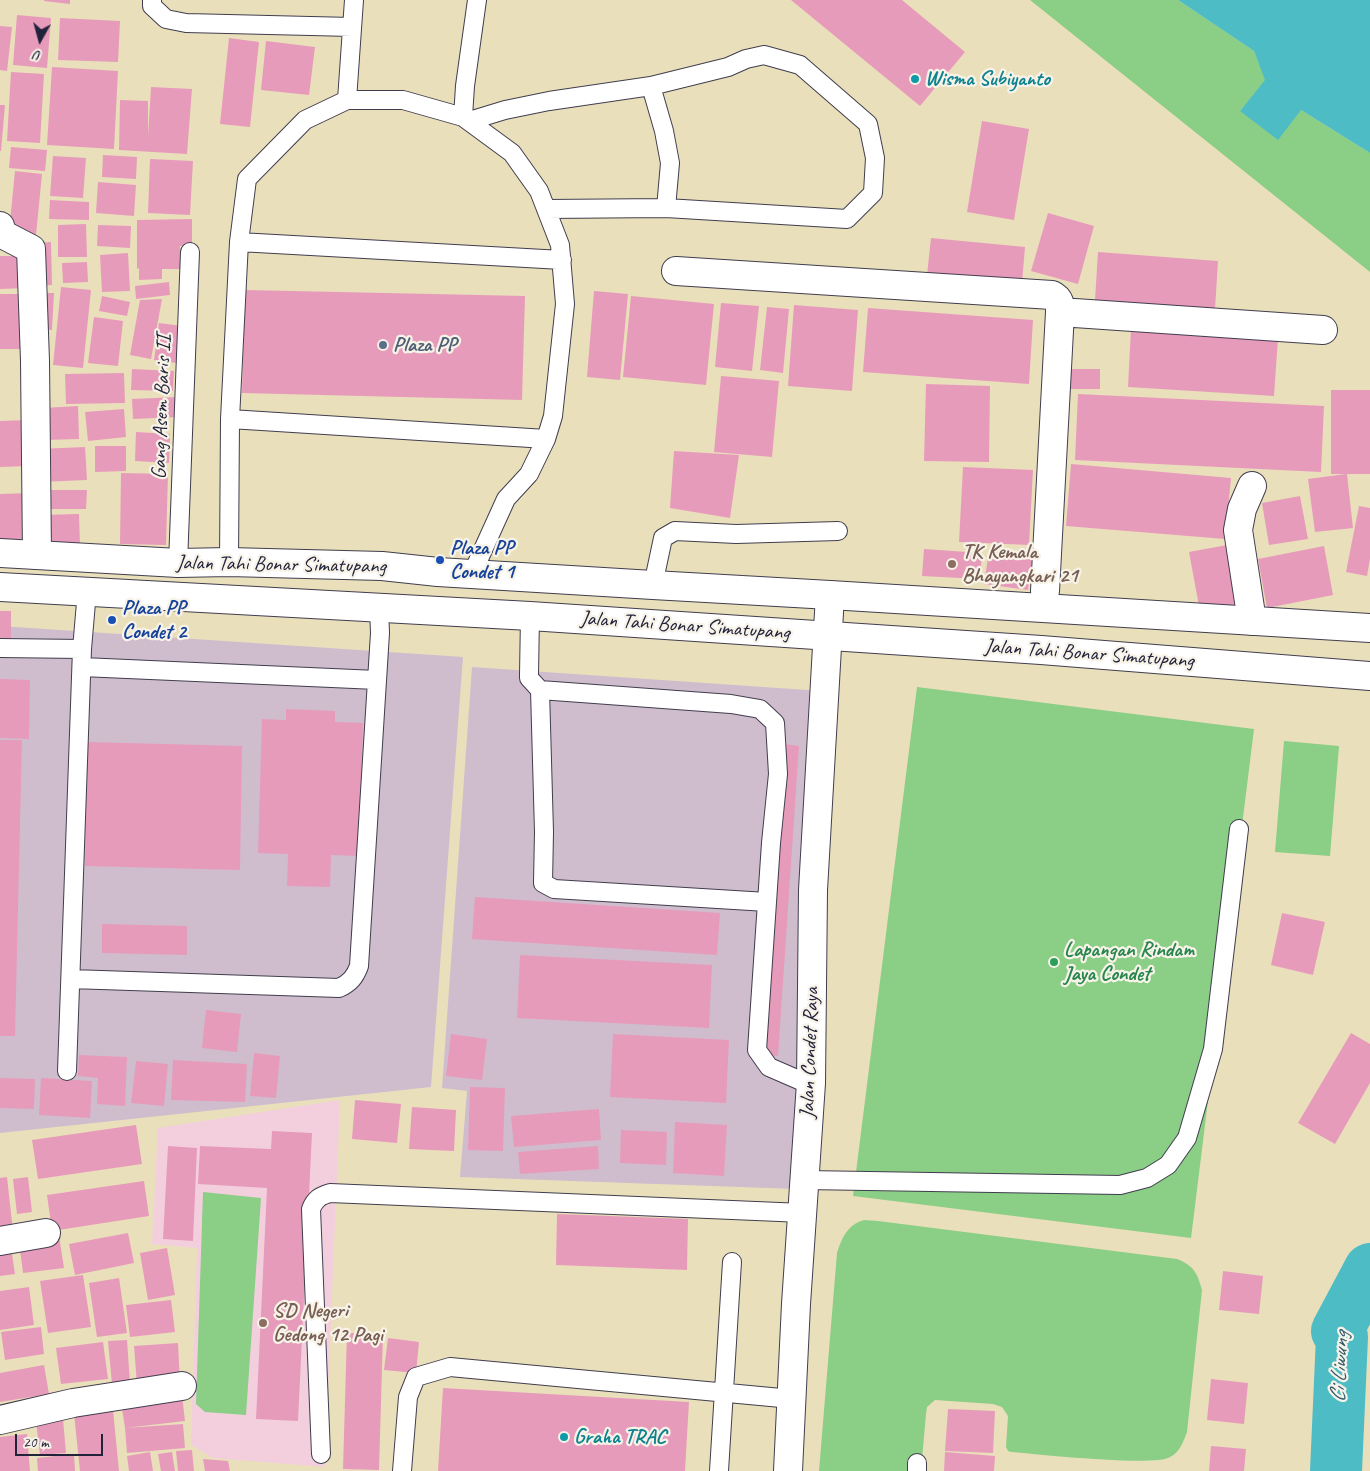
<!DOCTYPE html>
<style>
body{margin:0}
#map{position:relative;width:1370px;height:1471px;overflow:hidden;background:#eadfbb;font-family:Caveat,sans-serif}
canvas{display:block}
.north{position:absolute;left:15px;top:15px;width:50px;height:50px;-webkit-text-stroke:4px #f7f3e8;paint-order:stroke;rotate:187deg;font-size:14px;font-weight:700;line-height:20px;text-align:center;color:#22223b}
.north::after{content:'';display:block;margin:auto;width:18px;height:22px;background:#22223b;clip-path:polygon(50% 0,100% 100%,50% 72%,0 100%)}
.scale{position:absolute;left:15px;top:1434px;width:88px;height:22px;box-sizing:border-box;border:2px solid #22223b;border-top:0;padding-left:6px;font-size:15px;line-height:18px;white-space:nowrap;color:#22223b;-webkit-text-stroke:4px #f7f3e8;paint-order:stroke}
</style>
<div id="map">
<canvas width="1370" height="1471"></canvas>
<div class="north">U</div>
<div class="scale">20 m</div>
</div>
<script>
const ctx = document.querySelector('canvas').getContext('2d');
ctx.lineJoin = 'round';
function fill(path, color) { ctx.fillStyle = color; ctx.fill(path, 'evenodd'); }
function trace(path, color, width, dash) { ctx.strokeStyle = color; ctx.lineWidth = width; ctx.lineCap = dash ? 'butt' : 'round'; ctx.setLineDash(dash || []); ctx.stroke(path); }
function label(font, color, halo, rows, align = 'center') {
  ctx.font = font + ' Caveat,sans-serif'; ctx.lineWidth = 4.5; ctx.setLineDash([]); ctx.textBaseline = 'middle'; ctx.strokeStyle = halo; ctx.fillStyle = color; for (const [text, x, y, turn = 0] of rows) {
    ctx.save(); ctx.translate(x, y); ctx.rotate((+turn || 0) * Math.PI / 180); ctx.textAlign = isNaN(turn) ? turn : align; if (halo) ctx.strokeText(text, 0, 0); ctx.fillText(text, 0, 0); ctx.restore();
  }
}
const built = new Path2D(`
 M340,1100L325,1467L213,1458L191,1445L197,1248L152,1244L158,1128Z`);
const industrial = new Path2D(`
 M0,626L463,657L431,1087L0,1133Z
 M472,667L822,691L796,1189L460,1177L467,1091L442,1088Z`);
const green = new Path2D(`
 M1030,0H1178L1254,51L1266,80L1240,111L1301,110L1370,153V272Z
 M917,687L1254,729L1191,1238L853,1196Z
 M1284,741L1339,746L1330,856L1275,852Z
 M203,1192L261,1198L246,1415L205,1412L196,1404Z
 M864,1220L878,1221L1177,1259C1194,1266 1197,1272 1202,1290L1187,1432C1183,1442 1180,1452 1170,1457C1154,1467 1037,1454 1011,1452L1008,1451L1006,1447L1008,1416L1002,1407L993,1404L935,1400L927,1407L926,1414L921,1471H819L837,1253C842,1238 847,1225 864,1220Z`);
const water = new Path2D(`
 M1178,0H1370V153L1301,110L1278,140L1240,111L1265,80L1254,51Z`);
const river = new Path2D(`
 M1336,1471L1342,1337L1337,1331L1370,1269`);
const building = new Path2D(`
 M44,0H70V4L44,1Z
 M791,0H902L965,52L920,106Z
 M17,15L51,18L47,68L13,65Z
 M60,18L120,21L118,62L58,60Z
 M0,26L12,27L7,71L0,70Z
 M229,38L259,42L250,127L220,124Z
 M266,41L315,47L309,95L261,90Z
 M52,67L118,71L114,149L47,145Z
 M11,72L44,74L40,143L7,141Z
 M151,87L192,89L187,154L119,150L120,100L148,101V136Z
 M0,105H5L1,151H0Z
 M982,121L1029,129L1014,220L967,212Z
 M11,147L47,150L45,171L9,168Z
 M103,155L137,157L136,179L102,177Z
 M53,156L86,158L83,198L50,196Z
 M150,159L193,161L190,215L148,213Z
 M15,171L42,174L36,235L9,232Z
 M98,182L136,185L134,216L96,213Z
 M50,200L89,202V220L49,219Z
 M1048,213L1094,226L1078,284L1031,271Z
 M192,219V246H180V269H162V279L139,280V268L137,269V220Z
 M86,224L87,257H58V225Z
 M98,225L131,226L130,248L97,246Z
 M931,238L1025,247L1022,283L927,275Z
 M51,242L52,285L35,286L34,243Z
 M1098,252L1218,261L1215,309L1095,300Z
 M128,253L130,291L102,292L100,255Z
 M0,256H27L28,288L0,289Z
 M87,262L88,282L63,283L62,263Z
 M169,282L170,295L136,299L135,286Z
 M61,287L91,290L83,368L53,365Z
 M245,290L525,296L522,400L242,393Z
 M594,291L628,294L620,380L587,377Z
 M39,293H54L52,330L38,329Z
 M0,294H29V349H0Z
 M102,296L130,302L127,316L99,311Z
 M631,296L714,304L706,385L623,377Z
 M162,299L151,359L130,355L140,300Z
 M721,303L759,306L752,371L715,367Z
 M794,305L858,310L852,391L788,386Z
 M767,307L789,309L783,373L760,370Z
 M868,308L1033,320L1029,384L863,372Z
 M94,317L123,321L118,366L88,363Z
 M159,323L182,326L177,363L154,360Z
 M1131,329L1278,338L1274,396L1128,387Z
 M132,369L174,371L173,391L131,390Z
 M1069,369H1100V389H1069Z
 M124,373L125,403L66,404L65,374Z
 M721,376L779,381L772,457L714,452Z
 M926,384L990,386L989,462L924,461Z
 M1331,390H1370V474H1347L1353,528L1315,532L1308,479L1346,474H1331Z
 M1078,394L1324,406L1321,472L1075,460Z
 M178,397L179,417L133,419L132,399Z
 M78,406L79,439L45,440L43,408Z
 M124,409L126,437L88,441L85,412Z
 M29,420V466L0,467V421Z
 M136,432L170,434L169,463L135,461Z
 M95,446H126V471L95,472Z
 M85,447L87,480L40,482L38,449Z
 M674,451L739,455L730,518L670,508Z
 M1071,464L1231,478L1225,539L1066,526Z
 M963,467L1033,470L1029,545L959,542Z
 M121,473L168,474L166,545L120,544Z
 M47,490H87L86,509H47Z
 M31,493L32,546L0,547V494Z
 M1300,496L1308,539L1269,545L1262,503Z
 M1359,506L1370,508V559L1367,576L1346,572Z
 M79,514L80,546L42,547L41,515Z
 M1227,545L1239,610L1201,617L1189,552Z
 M1324,546L1333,595L1267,608L1258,559Z
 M924,549L982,553L980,579L922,576Z
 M989,551L1033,554L1028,590L984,584Z
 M0,611H11V641H0Z
 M0,679L30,680L29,739L0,738Z
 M286,709L335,711V722L363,723L359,856L331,855L330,887L287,886L288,854L258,853L262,719L286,720Z
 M0,740H22L15,1036H0Z
 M87,742L242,746L240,870L85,866Z
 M785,744L799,746L778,1056L765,1055Z
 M475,897L720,913L717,955L472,939Z
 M1282,913L1325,922L1313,975L1271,965Z
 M102,924L187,926V955L102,953Z
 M520,955L712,965L709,1028L517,1018Z
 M206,1010L241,1014L237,1052L202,1048Z
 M1351,1033L1370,1044V1083L1335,1144L1298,1123Z
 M451,1034L487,1039L482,1080L446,1076Z
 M613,1034L729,1040L726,1103L610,1097Z
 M254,1053L280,1056L276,1098L250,1096Z
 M79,1055L127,1057L125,1106L97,1104L98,1078L78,1076Z
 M173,1060L247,1064L245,1102L171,1100Z
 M136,1061L168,1064L164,1106L131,1103Z
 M0,1078L35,1079L34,1109L0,1108Z
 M41,1078L92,1081L90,1118L39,1115Z
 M470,1087L505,1088L503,1151L468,1150Z
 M355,1100L401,1104L397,1143L352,1139Z
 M412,1107L456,1110L454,1151L409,1149Z
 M599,1109L601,1140L514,1147L511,1116Z
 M675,1122L727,1125L724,1176L673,1173Z
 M136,1125L142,1164L38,1179L32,1140Z
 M621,1130L667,1132L666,1165L620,1163Z
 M272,1131L312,1133L298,1421L256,1419L267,1188L198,1184L200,1146L271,1149Z
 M168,1146L197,1148L193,1241L163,1239Z
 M598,1146L599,1169L520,1174L518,1152Z
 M7,1177L13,1231L0,1232V1178Z
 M28,1177L32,1212L17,1214L13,1179Z
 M144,1181L149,1216L52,1231L47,1195Z
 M557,1214L688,1219L687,1270L556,1265Z
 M128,1233L134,1263L75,1275L69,1244Z
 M59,1236L64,1268L23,1273L19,1242Z
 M11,1247L15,1274L0,1276V1249Z
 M167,1248L175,1295L148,1300L140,1253Z
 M1223,1271L1263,1276L1259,1314L1219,1310Z
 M83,1275L91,1327L48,1333L40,1281Z
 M119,1278L127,1333L97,1337L89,1283Z
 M29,1287L34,1325L0,1330V1291Z
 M171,1300L175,1332L130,1337L126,1305Z
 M41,1327L44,1354L5,1360L1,1332Z
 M347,1333L383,1334L379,1470L343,1469Z
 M388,1338L419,1342L416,1373L384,1370Z
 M127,1340L130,1383L112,1384L108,1341Z
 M103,1342L108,1379L61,1384L56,1348Z
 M178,1343L180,1383L137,1385L134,1346Z
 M44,1365L49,1394L0,1402V1373Z
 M1211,1379L1248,1383L1244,1424L1207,1420Z
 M443,1388L689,1402L685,1471H438Z
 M182,1395L185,1421L125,1428L121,1402Z
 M948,1409L995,1411L993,1453L945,1451Z
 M113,1410L119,1471H80L74,1414Z
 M63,1419L66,1453L40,1455L36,1421Z
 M183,1424L185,1448L127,1453L125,1428Z
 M27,1434L30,1471H0V1437Z
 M1211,1446L1246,1449L1244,1471H1209Z
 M192,1450L194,1471H178L176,1451Z
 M150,1452L153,1471H129L127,1456Z
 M172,1452L175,1471H161L158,1454Z
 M945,1452L995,1456L994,1471H944Z
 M74,1454L75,1471H38L37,1458Z
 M203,1459L228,1461L230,1471H205Z`);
const service = new Path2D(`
 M152,0V6L166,19L186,23L352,27
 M651,86L664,131L670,163L666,208
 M347,100L354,0
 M463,117L465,86L477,0
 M469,121L505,110L549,101L651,86L728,67L746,59L764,55L800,65L868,124L875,158L873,193L847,219L666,208L546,209
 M239,242L562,260
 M230,419L546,439
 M229,562L230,419L239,242L247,179L305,120L347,100H403L463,117L512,153L539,191L560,245L565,304L553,416L546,439L529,474L506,499L472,574
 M178,563L190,252
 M653,585L663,538L675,531L736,534L838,531
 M530,616L529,675V678L540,690L544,832L543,883L554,889L767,902
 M0,648L82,649
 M82,667L377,680
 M540,690L731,704L760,709L775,723L778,774L771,843L757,1050L769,1067L799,1080L811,1083
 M71,979L339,988C350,983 355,977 359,966L380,633L379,607
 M67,1071L82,649L87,591
 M805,1180L1120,1185L1147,1178L1168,1165L1187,1138L1213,1049L1239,829
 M321,1454L311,1209C315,1199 320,1196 330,1193L803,1213
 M402,1471L408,1397L416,1377L450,1367L792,1399
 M719,1471L732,1262
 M917,1471V1463`);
const minor = new Path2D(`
 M0,226L2,234L31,249L35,361L37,555
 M676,271L1052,295C1060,299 1060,304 1060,312L1045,591
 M1060,312L1323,330
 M1252,486L1242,509L1238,530L1252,621
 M0,1241L46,1233
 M0,1420L73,1403L182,1386`);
const tertiary = new Path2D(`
 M788,1471L796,1304L811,1083L813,890L830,595`);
const trunk = new Path2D(`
 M0,553L178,563L229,562L382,566L438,572L653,585L830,595L1370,628
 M0,587L530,616L1041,650L1370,676`);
const markers = [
 [915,79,5,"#0f9aa8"],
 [383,345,5,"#5c6f8a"],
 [440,560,5,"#1a4fb4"],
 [952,564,5,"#8d6e63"],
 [112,620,5,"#1a4fb4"],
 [1054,962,5,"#2e9e5b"],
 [263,1323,5,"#8d6e63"],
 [564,1437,5,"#0f9aa8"]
];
const cultureNames = [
 ["Wisma Subiyanto",925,79],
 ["Graha TRAC",574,1437]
];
const serviceNames = [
 ["Plaza PP",393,345]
];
const streetNames = [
 ["Gang Asem Baris II",162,407,-88],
 ["Jalan Tahi Bonar Simatupang",281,565,1],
 ["Jalan Tahi Bonar Simatupang",685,626,4],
 ["Jalan Tahi Bonar Simatupang",1089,654,4],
 ["Jalan Condet Raya",810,1053,-88]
];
const transitNames = [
 ["Plaza PP",450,548],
 ["Condet 1",450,572],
 ["Plaza PP",122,608],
 ["Condet 2",122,632]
];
const educationNames = [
 ["TK Kemala",962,552],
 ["Bhayangkari 21",962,576],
 ["SD Negeri",273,1311],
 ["Gedong 12 Pagi",273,1335]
];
const leisureNames = [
 ["Lapangan Rindam",1064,950],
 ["Jaya Condet",1064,974]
];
const waterNames = [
 ["Ci Liwung",1340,1367,-87]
];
fill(built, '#f3cfde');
fill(industrial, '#cfbdce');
fill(green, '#8bce86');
fill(water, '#4ebcc5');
trace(river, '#4ebcc5', 52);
fill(building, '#e79bbb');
trace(service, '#403e4e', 20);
trace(minor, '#403e4e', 30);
trace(tertiary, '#403e4e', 30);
trace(trunk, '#403e4e', 30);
trace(service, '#fff', 18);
trace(minor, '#fff', 28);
trace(tertiary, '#fff', 28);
trace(trunk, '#fff', 28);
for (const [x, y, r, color] of markers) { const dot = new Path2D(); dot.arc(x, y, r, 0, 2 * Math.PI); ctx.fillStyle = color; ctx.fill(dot); trace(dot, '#f7f3e8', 2); }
label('bold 21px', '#0d838f', '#f7f3e8', cultureNames, 'left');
label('bold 21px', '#4e5e75', '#f7f3e8', serviceNames, 'left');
label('21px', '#22223b', '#f7f3e8', streetNames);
label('bold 21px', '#164399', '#f7f3e8', transitNames, 'left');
label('bold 21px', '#785e54', '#f7f3e8', educationNames, 'left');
label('bold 21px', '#27864d', '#f7f3e8', leisureNames, 'left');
label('italic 22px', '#31586b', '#f7f3e8', waterNames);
</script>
